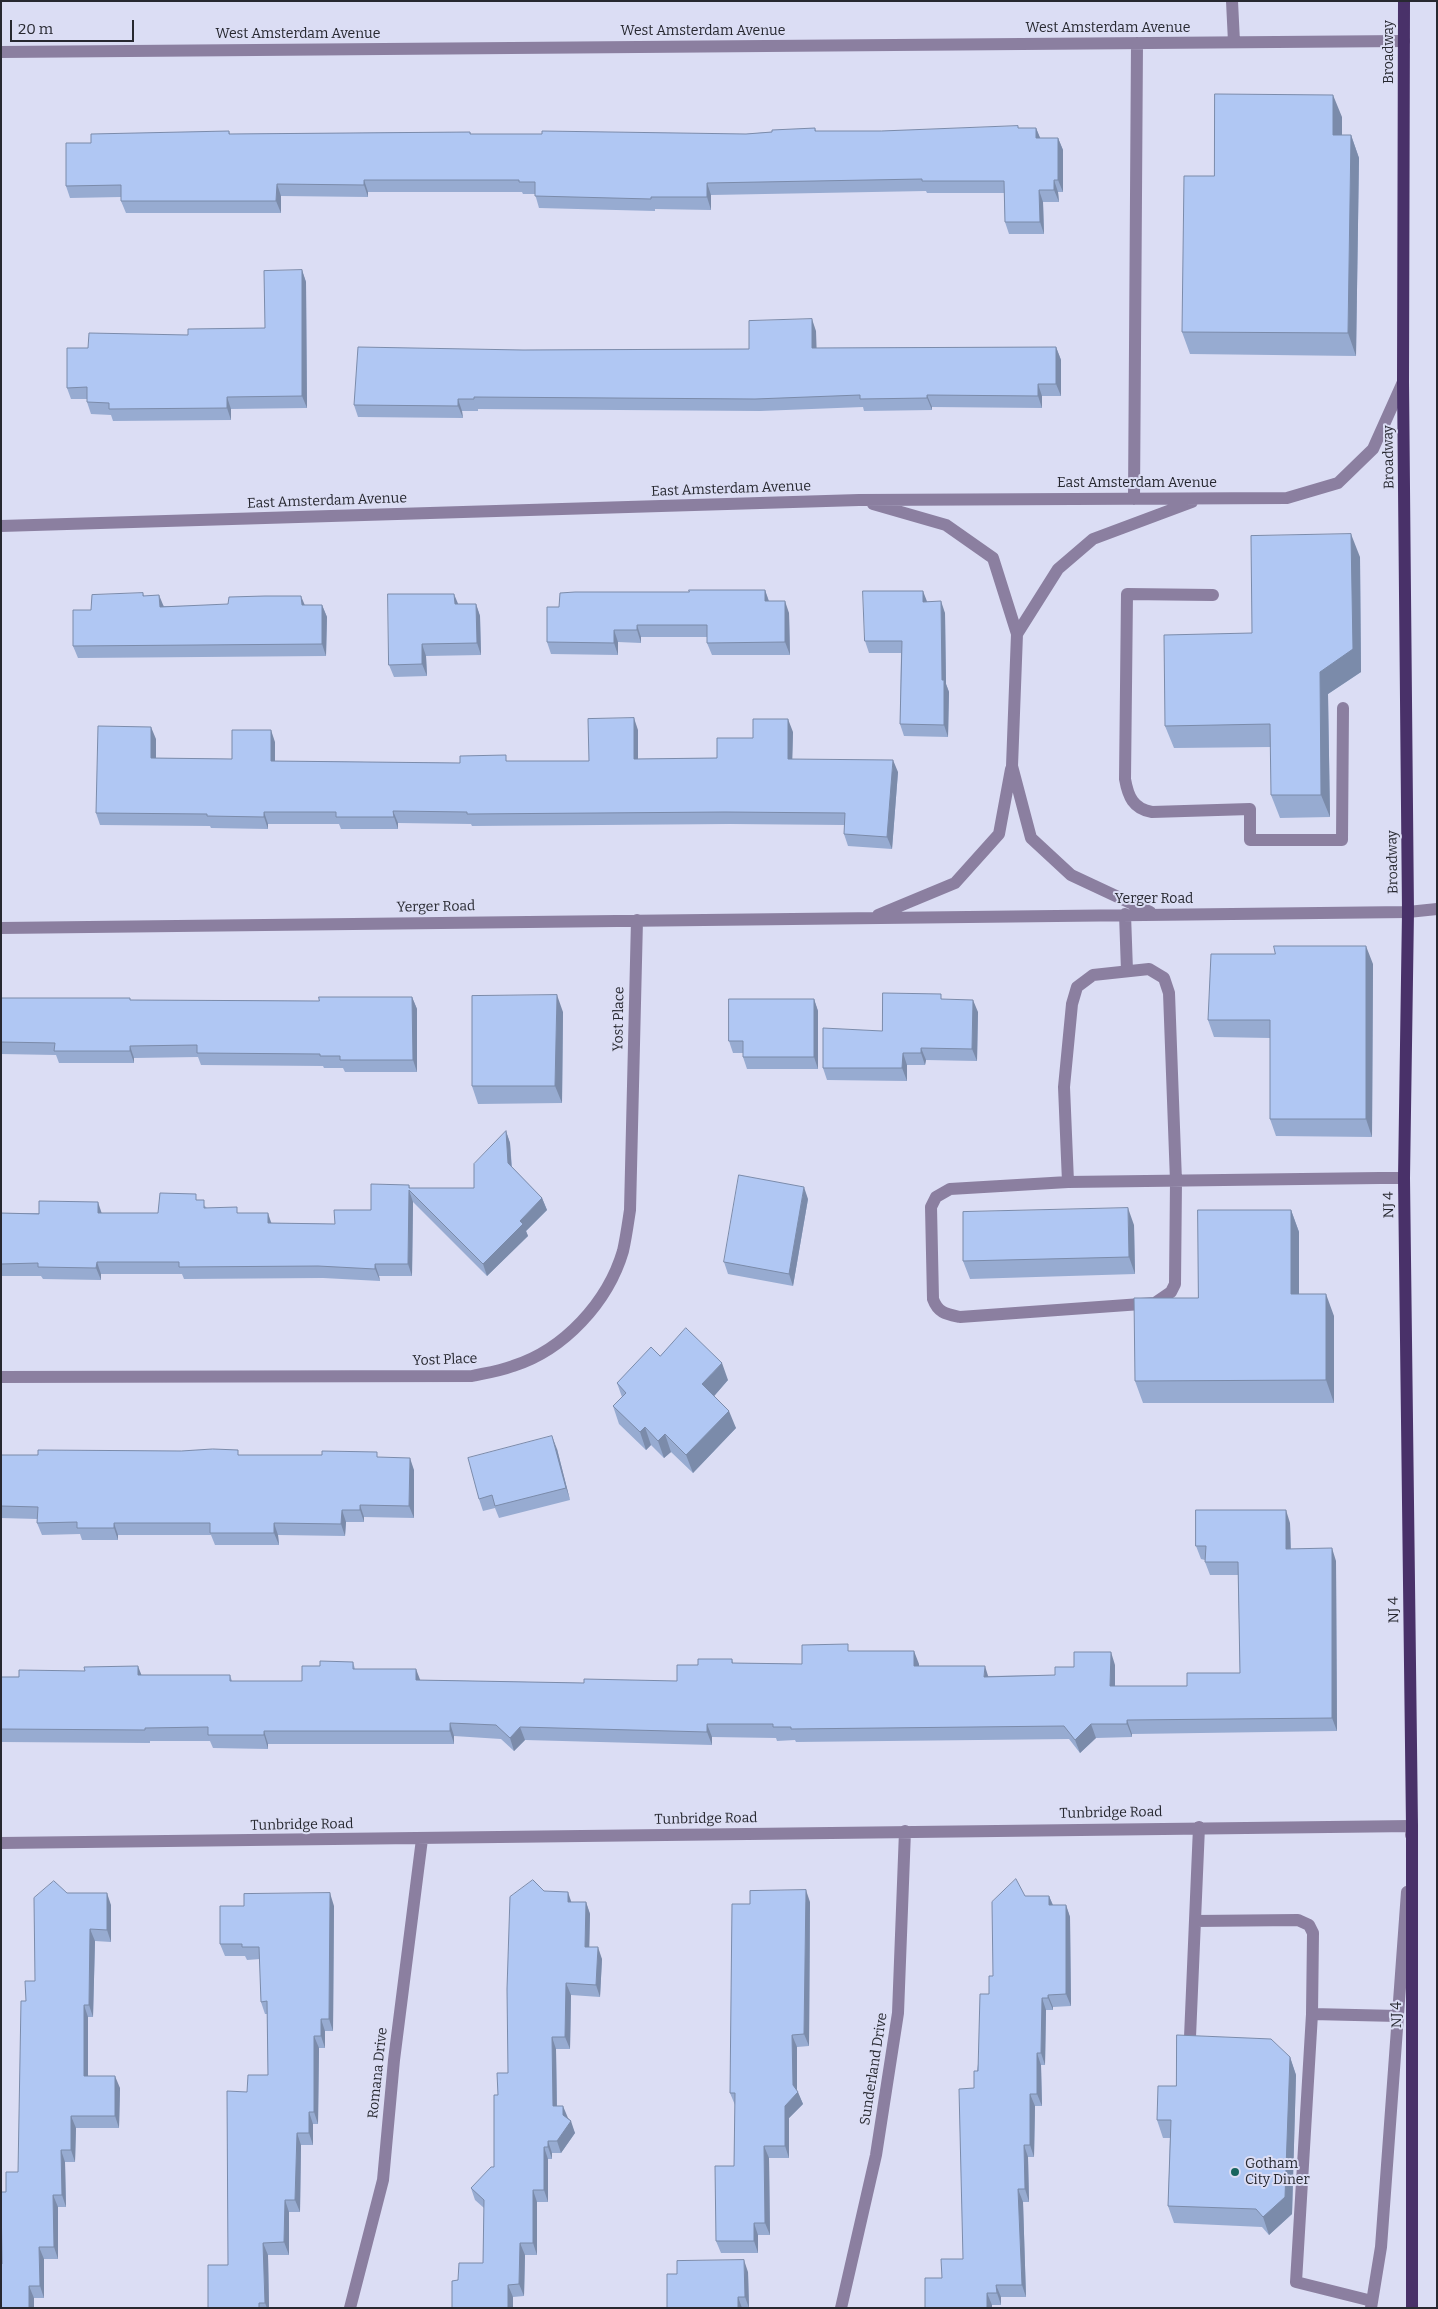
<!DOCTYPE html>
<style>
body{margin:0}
#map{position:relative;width:1438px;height:2309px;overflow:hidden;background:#dbddf4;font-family:Bitter,serif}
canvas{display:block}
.frame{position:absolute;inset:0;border:2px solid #272830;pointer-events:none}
.scale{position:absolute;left:10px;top:20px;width:124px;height:22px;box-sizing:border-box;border:2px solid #272830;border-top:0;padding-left:6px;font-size:15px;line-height:18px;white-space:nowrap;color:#272830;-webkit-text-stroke:4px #dbddf4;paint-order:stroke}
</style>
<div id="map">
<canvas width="1438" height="2309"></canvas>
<div class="frame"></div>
<div class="scale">20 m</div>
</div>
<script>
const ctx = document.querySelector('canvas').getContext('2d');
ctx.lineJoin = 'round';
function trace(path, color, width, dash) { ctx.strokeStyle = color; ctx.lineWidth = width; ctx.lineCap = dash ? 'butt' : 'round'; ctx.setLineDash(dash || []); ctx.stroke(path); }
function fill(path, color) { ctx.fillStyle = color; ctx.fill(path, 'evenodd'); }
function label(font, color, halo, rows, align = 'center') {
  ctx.font = font + ' Bitter,serif'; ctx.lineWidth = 4; ctx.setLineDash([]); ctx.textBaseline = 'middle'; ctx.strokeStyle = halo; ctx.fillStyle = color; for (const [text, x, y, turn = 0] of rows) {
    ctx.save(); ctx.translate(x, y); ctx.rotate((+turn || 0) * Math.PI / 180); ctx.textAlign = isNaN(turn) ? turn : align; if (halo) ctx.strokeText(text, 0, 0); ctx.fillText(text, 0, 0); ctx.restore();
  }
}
const minor = new Path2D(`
 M1232,1L1234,42
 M1,52L1404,41
 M1134,499L1137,43
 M873,504L946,525L993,558L1017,634
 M1,526L859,500L1287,498L1338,483L1373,449L1403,382
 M1213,595L1127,594L1125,779C1128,796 1133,809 1152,812L1250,809V840H1342L1343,708
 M1150,912L1071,875L1031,838L1012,766L1017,634L1058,569L1093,539L1192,502
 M1125,914L1127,971
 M878,915L955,883L999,834L1011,769
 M1,928L1408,912L1437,909
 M1068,1182L1064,1087L1072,1004L1077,987L1093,975L1149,969L1164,978L1169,993L1176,1181L1175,1284L1171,1292L1155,1303L960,1317C946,1314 938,1313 933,1299L931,1207L936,1197L950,1189L1068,1182L1380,1178H1404
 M1,1377L472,1376C486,1373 500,1371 513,1366C564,1350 608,1302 623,1251C626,1238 628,1223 630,1210L637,920
 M1,1843L1412,1826L1411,1835
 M1195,1921L1298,1920L1309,1925L1313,1933L1312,2014L1296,2282L1372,2301
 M1312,2014L1398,2016
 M1190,2037L1199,1827
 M350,2308L383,2180L394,2060L422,1839
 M841,2308L876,2155L898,2013L905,1831
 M1371,2308L1381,2247L1407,1892`);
const major = new Path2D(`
 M1404,1L1403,382L1408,912L1404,1178L1412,1826V2308`);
const wall = new Path2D(`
 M1342,117V135H1351L1359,158L1356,356L1190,354L1182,332L1214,176Z
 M815,128L816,131H881L1036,128L1040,138H1058L1063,150V192H1058L1059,202H1043L1044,234H1009L1005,222L1004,193H927L926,191L711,195V210L655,209V211L539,208L535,194H523L522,192H368V197L281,196V213H126L121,201V197L70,198L66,186L91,143L229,131L230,134L470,132L471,134H746Z
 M302,270L306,282L307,408L231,409V420L113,421L111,415L91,414L87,402V399H71L67,388L88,348L188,335L265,328Z
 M816,331V348L1056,347L1061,360V396H1042V408L932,407V410L864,411L863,407L760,411L478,409V411H462L463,418L358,417L354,405L523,350L749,349Z
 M1360,557L1361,672L1328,694L1330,817L1280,818L1271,795V747L1174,748L1165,726L1252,633Z
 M765,590L769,601L789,613L790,655H712L707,643V637H641V643L618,642V655L551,654L547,642L559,607L689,592Z
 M143,593L144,596L164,606L322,605L327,617L326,656L78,658L73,646L91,610Z
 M927,602L945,613L946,684L949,692L948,737L904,736L900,724L901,653H869L865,641Z
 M458,604H476L480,616L481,655L426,656L427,676L394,677L389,665Z
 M638,730V759L717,758L753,738L793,732L792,759L898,772L892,849L848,846L844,834L845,825L730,824L472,826L471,824L398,823V829H341L339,824H268V829L211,828L210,826L100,825L96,813L156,739V758L232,759L275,742V761L460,763L508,761H589Z
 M1373,964L1372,1137L1276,1136L1270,1119V1038L1214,1037L1208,1020Z
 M412,997L417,1009V1072H345L343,1068H324L323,1066L201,1065L198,1057L134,1058V1063H59L56,1055L1,1054V998L130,1000L319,1001Z
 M814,999L818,1011V1069H747L743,1057V1053H733L729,1041Z
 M943,999L978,1012L977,1061L926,1060L925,1065H907V1081L827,1080L823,1068L882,1031Z
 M563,1012L562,1103L478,1104L472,1086Z
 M506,1131L510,1143L512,1167L542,1198L547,1210L526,1231L528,1236L487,1276L413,1202L412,1276H379L380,1281L323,1278L184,1279L182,1274H101V1280L43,1279L41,1276H1V1213H158L198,1200L207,1208L239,1213L272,1223L335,1224L371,1210L409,1185L410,1188H474Z
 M808,1199L793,1286L728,1274L724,1262Z
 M1291,1210L1299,1232V1294L1334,1316V1403H1143L1135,1381L1198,1298Z
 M1134,1225L1135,1274L970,1279L963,1261Z
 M660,1356L728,1380L714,1396L736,1428L693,1473L671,1452L664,1458L651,1445L646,1450L619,1424L613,1406L622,1397L617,1383Z
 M557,1449L570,1500L499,1518L495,1508L483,1511L479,1499Z
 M1,1455H240L379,1458L414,1470V1518L364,1517V1522H346L345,1536L278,1535L279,1545H215L211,1535H118V1540H82L80,1534L42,1535L37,1523V1519L1,1518Z
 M1290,1523L1291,1549L1336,1561L1337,1731L1132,1734V1737L1096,1738L1080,1753L1069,1739L796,1742L795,1740L777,1741L776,1738L712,1737V1745L525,1740L514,1751L501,1739L454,1736V1744H268V1749L213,1748L210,1741H150V1743L1,1742V1677L230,1675L232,1681H302L320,1666L353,1662L355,1669L420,1680L584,1683L677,1681L698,1665L732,1659L733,1663L802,1664L850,1651L919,1664V1666L988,1676L1055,1675L1115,1665V1686H1187L1240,1673L1238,1575H1210L1205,1562V1560L1201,1559L1196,1546Z
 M544,1891L571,1902H586L590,1914L589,1947L602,1959L600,1997L571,1995L570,2049H556L557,2106L568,2119L575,2133L561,2153H552V2159H548V2202H537V2255H525L524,2296L513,2297V2308H452L458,2280L483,2263L484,2208L475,2200L471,2188L494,2167L498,2095L508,2073Z
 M67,1893L111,1905V1942L95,1941L93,2017H88V2076L120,2088L119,2128H76L75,2162H65L66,2207H58V2259H44V2298H34V2308H1L2,2264L6,2192L18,2172L26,2001L35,1981Z
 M1025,1896H1049L1053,1905H1066L1070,1917L1071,2006L1053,2007V2010H1046L1045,2065H1041L1042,2106H1035L1034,2157H1028L1029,2202H1023L1026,2297H1001V2305H992V2308H925L942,2278L963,2259L974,2088L993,1976Z
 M810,1902L809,2046L797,2047V2091L803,2104L789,2118V2158H769L770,2235H758V2253H721L716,2241L734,2166L735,2105L730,2093L750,1904Z
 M334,1906L333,2031H325V2048H319L318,2124H313V2145H301L300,2212H289V2255H268L269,2308H208L228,2265L247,2092L268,2075L267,2014H265L261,2002L260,1959L247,1960L245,1956H225L220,1944Z
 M1290,2057L1296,2075L1292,2214L1269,2235L1262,2227L1174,2223L1168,2206L1170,2138H1163L1157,2120L1176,2086Z
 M748,2272L749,2308H667Z`);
const shadedWall = new Path2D(`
 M1333,95L1342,117V157L1333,135Z
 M1036,128L1041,140L1036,138Z
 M1351,135L1359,158L1356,356L1348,333Z
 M1058,138L1063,150V192L1058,180Z
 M364,180L368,192V197L364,185Z
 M1054,180L1058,192L1059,202L1054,190Z
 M707,183L711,195V210L707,197Z
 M277,184L281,196V213L276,201Z
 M1039,190L1043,202L1044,234L1040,222Z
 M302,270L306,282L307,408L302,396Z
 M812,319L816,331L817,360L812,348Z
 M1056,347L1061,360V396L1056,384Z
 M1038,384L1042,396V408L1038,396Z
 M927,395L932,407V410L927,398Z
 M227,397L231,409V420L227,408Z
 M458,399L462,411L463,418L458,406Z
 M1351,534L1360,557L1361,672L1328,694L1330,817L1321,795L1320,672Z
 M765,590L769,602L765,601Z
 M923,591L928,604L923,602Z
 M454,594L459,606L455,604Z
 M159,595L164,607H160Z
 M301,596L306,608L302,605Z
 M785,601L789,613L790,655L785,642Z
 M941,601L945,613L946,684L949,692L948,737L944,725L942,680Z
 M476,604L480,616L481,655L477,643Z
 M322,605L327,617L326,656L322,644Z
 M637,625L641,637V643L637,630Z
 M614,630L618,642V655L614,643Z
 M422,644L426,656L427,676L422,664Z
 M634,718L638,730V771L634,759Z
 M788,719L793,732L792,771L788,759Z
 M151,727L156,739V770L151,758Z
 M271,730L275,742V773L271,761Z
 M893,760L898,772L892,849L887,837Z
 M393,811L398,823V829L394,817Z
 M264,812L268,824V829L264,817Z
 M1366,946L1373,964L1372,1137L1366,1119Z
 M557,995L563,1012L562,1103L555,1086Z
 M412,997L417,1009V1072L413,1060Z
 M814,999L818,1011V1069L814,1057Z
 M973,1000L978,1012L977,1061L972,1049Z
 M130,1046L134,1058V1063L130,1051Z
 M921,1048L926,1060L925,1065L921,1053Z
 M903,1053L907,1065V1081L902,1068Z
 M506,1131L510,1143L512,1175L508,1163Z
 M804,1187L808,1199L793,1286L789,1274Z
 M409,1190L413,1202L412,1276L408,1264Z
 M542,1198L547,1210L526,1231L528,1236L487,1276L483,1264L520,1221Z
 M98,1202L102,1214L98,1213Z
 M1128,1208L1134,1225L1135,1274L1129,1257Z
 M1291,1210L1299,1232V1316L1291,1294Z
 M268,1213L272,1225L268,1223Z
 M97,1262L101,1274V1280L96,1268Z
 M375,1264L379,1276L380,1281L375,1269Z
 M1326,1294L1334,1316V1403L1326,1380Z
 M722,1363L728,1380L709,1402L702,1384Z
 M729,1411L736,1428L693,1473L686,1455Z
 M645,1427L651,1445L646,1450L640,1432Z
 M665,1434L671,1452L664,1458L658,1441Z
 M552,1436L557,1449L570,1500L566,1488Z
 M410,1458L414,1470V1518L409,1506Z
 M360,1505L364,1517V1522L360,1510Z
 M342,1510L346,1522L345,1536L341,1524Z
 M1286,1510L1290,1523L1291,1562L1286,1549Z
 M114,1523L118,1535V1540L114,1528Z
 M274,1523L278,1535L279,1545L274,1533Z
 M1332,1548L1336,1561L1337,1731L1332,1718Z
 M914,1651L919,1664V1679L914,1666Z
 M1111,1652L1115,1665V1699L1110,1686Z
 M138,1666L143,1679L138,1675Z
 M985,1666L989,1679L984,1677Z
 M416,1669L421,1682L416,1680Z
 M1127,1720L1132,1734V1737L1127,1724Z
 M450,1723L454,1736V1744L450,1731Z
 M707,1724L712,1737V1745L707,1732Z
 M1091,1724L1096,1738L1080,1753L1075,1740Z
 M520,1727L525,1740L514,1751L510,1738Z
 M264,1731L268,1744V1749L264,1735Z
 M806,1890L810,1902L809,2046L804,2034Z
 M568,1892L572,1904L568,1902Z
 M107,1893L111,1905V1942L107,1930Z
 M330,1893L334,1906L333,2031L329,2019Z
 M1049,1896L1054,1908L1049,1905Z
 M586,1902L590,1914L589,1959L585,1947Z
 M1066,1905L1070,1917L1071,2006L1066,1994Z
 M90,1929L95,1941L93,2017L89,2005Z
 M598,1947L602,1959L600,1997L596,1985Z
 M566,1983L571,1995L570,2049L565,2037Z
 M1048,1995L1053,2007V2010L1048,1998Z
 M1042,1998L1046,2010L1045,2065L1041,2053Z
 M84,2005L88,2017V2088L84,2076Z
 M321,2019L325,2031V2048L321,2036Z
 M792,2035L797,2047V2093L798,2092L803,2104L789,2118V2158L785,2146V2106L793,2085Z
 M314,2036L319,2048L318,2124L314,2112Z
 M552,2037L556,2049L557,2118L553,2106Z
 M1037,2053L1041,2065L1042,2106L1037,2094Z
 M1290,2057L1296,2075L1292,2214L1269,2235L1263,2217Z
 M115,2076L120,2088L119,2128L115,2116Z
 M1030,2094L1035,2106L1034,2157L1030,2145Z
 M563,2106L568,2118L571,2121L575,2133L561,2153L557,2141L563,2115Z
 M309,2112L313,2124V2145L309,2133Z
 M71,2116L76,2128L75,2162L71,2150Z
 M297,2133L301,2145L300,2212L295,2200Z
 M548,2141L552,2153V2159L548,2147Z
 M1024,2145L1028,2157L1029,2202L1025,2189Z
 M764,2146L769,2158L770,2235L765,2223Z
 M544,2147L548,2159V2202L544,2190Z
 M61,2150L65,2162L66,2207L62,2195Z
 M1018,2189L1023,2202L1026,2297L1022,2285Z
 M533,2190L537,2202V2255L533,2243Z
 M53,2195L58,2207V2259L54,2247Z
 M285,2200L289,2212V2255L284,2242Z
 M754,2223L758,2235V2253L754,2241Z
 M263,2243L268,2255L269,2308H267L265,2303Z
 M520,2243L525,2255L524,2296L519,2284Z
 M39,2247L44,2259V2298L40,2286Z
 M744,2260L748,2272L749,2308L745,2297Z
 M508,2285L513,2297V2308H508Z
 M996,2285L1001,2297V2305L997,2293Z
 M29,2286L34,2298V2308H29Z
 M987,2293L992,2305V2308H987Z
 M738,2297L742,2308H738Z`);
const building = new Path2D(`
 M1215,94L1333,95V135H1351L1348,333L1182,332L1184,176H1214Z
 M1018,126V128H1036V138H1058V180H1054V190H1039L1040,222H1005L1004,181H922V179L707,183V197H651V199L535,196V182H519V180H364V185L277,184L276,201H121V185L66,186V143H91V134L229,131V134L470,132V134H542V131L746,134L772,132V130L815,128V131H881Z
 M302,270V396L227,397V408L109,409V403L87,402V387L67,388V348H88L89,333L188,335V329L265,328L264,271Z
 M812,319V348L1056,347V384H1038V396L927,395V398L860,399V395L755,399L474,397V399H458V406L354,405L358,347L523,350L749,349V321Z
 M1351,534L1353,649L1320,672L1321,795H1271L1270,724L1165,726L1164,635L1252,633L1251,536Z
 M689,590H765V601H785V642L707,643V625H637V630H614V643L547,642V607H559L560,593L575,592H689Z
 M863,591H923V602L941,601L942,680H944V725L900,724L902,641H865Z
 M143,593V596L159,595L160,607L228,604L229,597L265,596H301L302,605H322V644L73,646V610H91L92,595Z
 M388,594H454L455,604H476L477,643L422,644V664L389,665Z
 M634,718V759L717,758V738H753V719H788V759L893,760L887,837L844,834L845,813L725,812L467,814V812L393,811L394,817H336V812H264V817L207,816V814L96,813L98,726L151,727V758L232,759V730H271V761L460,763V756L506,755V761H589L588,719Z
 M1274,946H1366V1119H1270V1020H1208L1211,954H1275Z
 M883,993L941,994V999L973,1000L972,1049L921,1048V1053H903L902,1068H823V1028L882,1031Z
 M557,995L555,1086H472V996Z
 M319,997H412L413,1060H340V1056H320V1054L197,1053V1045L130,1046V1051H54L55,1043L1,1042V998H130V1000L319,1001Z
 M729,999H814V1057H743V1041H729Z
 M506,1131L508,1163L542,1198L520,1221L523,1224L483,1264L409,1190L408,1264H375V1269L318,1266L179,1267V1262H97L96,1268L38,1267V1263L1,1264V1213L39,1214V1201L98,1202V1213H158L160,1193L196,1194V1200H204V1208L237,1207V1213H268V1223L335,1224L334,1210H371V1184L409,1185V1188H474V1164Z
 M739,1175L804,1187L789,1274L724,1262Z
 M1128,1208L1129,1257L963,1261V1212Z
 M1198,1210H1291V1294H1326V1380L1135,1381L1134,1298H1198Z
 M686,1328L722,1363L702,1384L729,1411L686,1455L665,1434L658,1441L645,1427L640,1432L613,1406L626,1393L617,1383L651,1347L660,1356Z
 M552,1436L566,1488L495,1506L492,1495L479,1499L468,1458Z
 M213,1449L238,1450V1455H322V1451L377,1452V1457L410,1458L409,1506L360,1505V1510H342L341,1524L274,1523V1533H210V1523H114V1528H77V1522L37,1523L38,1507L1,1506V1455H38V1450L181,1451Z
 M1196,1510H1286V1549L1332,1548V1718L1127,1720V1724H1091L1075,1740L1064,1726L791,1729V1727H773V1724H707V1732L520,1727L510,1738L496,1725L450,1723V1731H264V1735H208V1727L145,1728V1730L1,1729V1677H19V1670L85,1671L84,1667L138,1666V1675H230V1681H302V1666H320V1661L353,1662V1669H416V1680L584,1683V1679L677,1681V1665H698V1659H732V1663L802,1664V1645L848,1644V1651H914V1666H985L984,1677L1055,1675V1667H1074V1652H1111L1110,1686H1187V1673H1240L1238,1562H1205L1206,1546H1196Z
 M1016,1879L1025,1896H1049V1905H1066V1994L1048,1995V1998H1042L1041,2053H1037V2094H1030V2145H1024L1025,2189H1018L1022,2285H996L997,2293H987V2308H925V2278H942L941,2259H963L959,2089L974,2088V2071H978L980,1994H989V1976H993L992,1902Z
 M533,1880L544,1891L568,1892V1902H586L585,1947H598L596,1985L566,1983L565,2037H552L553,2106H563V2115L571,2121L557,2141H548V2147H544V2190H533V2243H520L519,2284L508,2285V2308H452V2281L458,2280L459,2263H483L484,2200L471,2188L491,2167H494V2095H498L497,2073H508L507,1989L510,1897Z
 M54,1881L67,1893H107V1930L90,1929L89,2005H84V2076H115V2116H71V2150H61L62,2195H53L54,2247H39L40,2286H29V2308H1V2264H2L1,2192H6V2172H18L21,2001H26L25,1981H35L34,1898Z
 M806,1890L804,2034L792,2035L793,2085L798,2092L785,2106V2146H764L765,2223H754V2241H716L715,2166H734L735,2093H730L732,1904H750V1891Z
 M330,1893L329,2019H321V2036H314V2112H309V2133H297L295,2200H285L284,2242L263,2243L265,2303H259V2308H208V2265H228L227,2091L247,2092L248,2075H268L267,2001L261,2002L259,1947H242V1944H220V1906H244V1894Z
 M1177,2035L1271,2039L1290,2057L1285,2197L1263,2217L1256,2209L1168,2206L1171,2120H1157L1158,2086H1176Z
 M744,2260L745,2297H738V2308H667V2274H677V2261Z`);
const markers = [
 [1235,2172,5,"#18645d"]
];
const streetNames = [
 ["West Amsterdam Avenue",1108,28],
 ["West Amsterdam Avenue",703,31],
 ["West Amsterdam Avenue",298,34],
 ["Broadway",1389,52,-90],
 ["Broadway",1389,457,-91],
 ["East Amsterdam Avenue",1137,483],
 ["East Amsterdam Avenue",731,489,-2],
 ["East Amsterdam Avenue",327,501,-2],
 ["Broadway",1393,862,-91],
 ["Yerger Road",1154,899],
 ["Yerger Road",436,907,-1],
 ["Yost Place",619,1019,-89],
 ["NJ 4",1389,1205,-91],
 ["Yost Place",445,1360,-2],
 ["NJ 4",1394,1610,-91],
 ["Tunbridge Road",1111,1813,-1],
 ["Tunbridge Road",706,1819,-1],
 ["Tunbridge Road",302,1825,-1],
 ["NJ 4",1397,2015,-90],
 ["Sunderland Drive",874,2069,-81],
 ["Romana Drive",378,2073,-84]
];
const poiNames = [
 ["Gotham",1245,2164],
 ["City Diner",1245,2180]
];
trace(minor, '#8b7fa0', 12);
trace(major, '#493169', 12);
fill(wall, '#97abd1');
fill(shadedWall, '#7b8baa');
fill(building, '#b0c7f3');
trace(building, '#7b8baa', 1);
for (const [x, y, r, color] of markers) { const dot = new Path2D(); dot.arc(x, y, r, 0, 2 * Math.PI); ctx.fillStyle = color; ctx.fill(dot); trace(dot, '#dbddf4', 2); }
label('14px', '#272830', '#dbddf4', streetNames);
label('14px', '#272830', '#dbddf4', poiNames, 'left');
</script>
